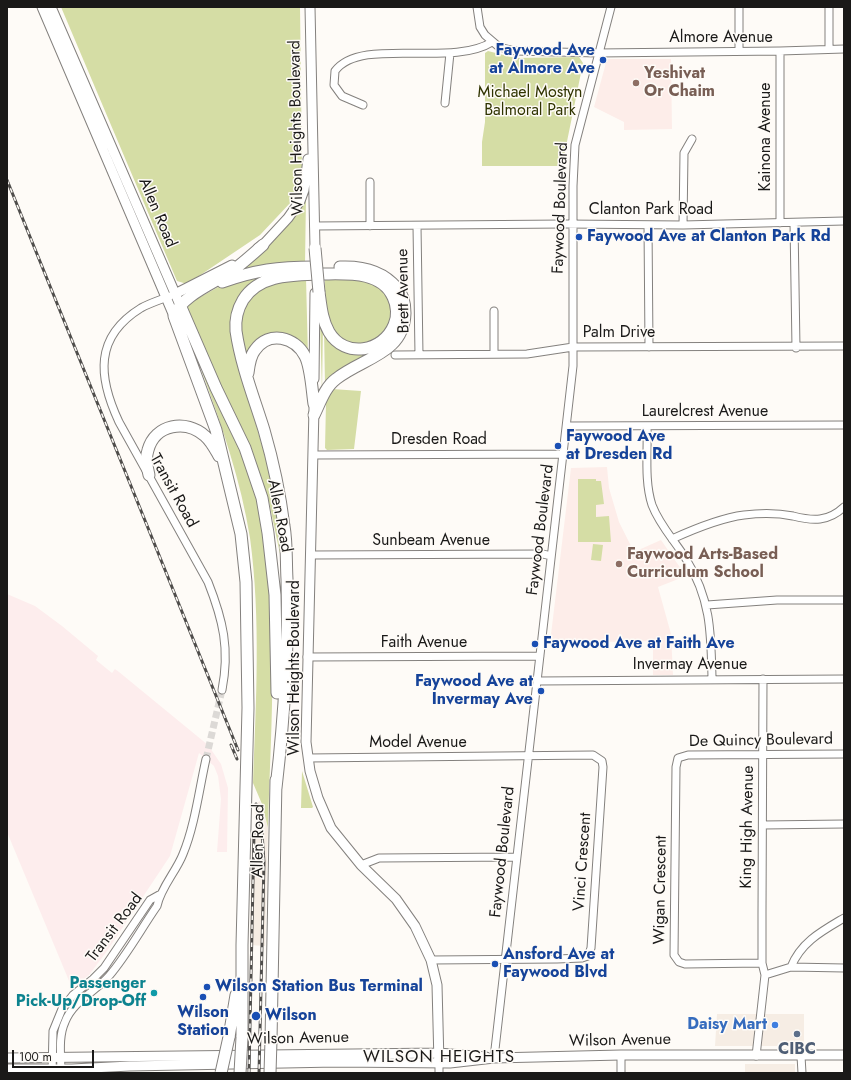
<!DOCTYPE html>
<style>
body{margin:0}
#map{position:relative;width:851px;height:1080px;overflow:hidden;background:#fefbf7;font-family:Jost,sans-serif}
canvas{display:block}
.frame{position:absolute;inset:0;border:8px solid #1a1918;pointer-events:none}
.scale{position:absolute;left:12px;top:1050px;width:82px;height:18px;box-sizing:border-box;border:2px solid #1a1918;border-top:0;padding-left:5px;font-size:12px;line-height:14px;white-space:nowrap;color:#1a1918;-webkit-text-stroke:3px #fefbf7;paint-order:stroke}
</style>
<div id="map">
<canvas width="851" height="1080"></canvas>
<div class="frame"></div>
<div class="scale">100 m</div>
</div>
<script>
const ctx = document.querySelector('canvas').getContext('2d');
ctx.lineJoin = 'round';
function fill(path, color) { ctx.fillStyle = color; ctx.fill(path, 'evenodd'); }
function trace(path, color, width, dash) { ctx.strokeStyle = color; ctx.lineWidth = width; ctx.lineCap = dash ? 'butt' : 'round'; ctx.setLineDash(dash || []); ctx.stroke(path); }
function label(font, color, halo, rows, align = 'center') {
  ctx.font = font + ' Jost,sans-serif'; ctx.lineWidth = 3; ctx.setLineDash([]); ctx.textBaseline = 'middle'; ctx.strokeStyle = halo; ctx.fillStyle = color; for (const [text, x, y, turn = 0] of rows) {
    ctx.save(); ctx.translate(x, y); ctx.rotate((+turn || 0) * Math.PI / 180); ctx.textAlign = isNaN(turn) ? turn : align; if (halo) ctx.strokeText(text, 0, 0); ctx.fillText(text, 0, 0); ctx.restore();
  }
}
const built = new Path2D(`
 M260,801L268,828L265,946L250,945L252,833H257L254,805Z
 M717,1014H804V1046H715Z
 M745,1064H795V1073H745Z`);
const industrial = new Path2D(`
 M7,594L35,606L62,626L98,656L96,660L112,673L115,669L119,672L208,745L221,764L228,788L227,852H217L221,799L218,776L214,766L199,753L170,856L107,951L89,975L72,988L7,832Z`);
const education = new Path2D(`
 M607,59H671L672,129L624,130V122L594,107Z
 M607,467L609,488L619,522L634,552L661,540L686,576L658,587L671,634L673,675H653V641L550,643L571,468Z`);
const green = new Path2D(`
 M61,7H300L302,166L292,201L260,235L187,284L177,281Z
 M488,51L515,58L579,57L583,63L562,166H482V142L485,122V53Z
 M306,196L305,264L237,274C266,247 286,231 306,196Z
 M277,271L237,302L252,411L272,480L283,553L280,554L269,502L261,476L249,446L215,379L186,305L220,286Z
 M306,278L308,357L286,335L245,357L239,326L246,300L271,282Z
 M325,278C353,278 389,276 392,312C392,319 390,329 385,335C372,347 344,350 334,332C325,316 325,296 325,278Z
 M320,319L323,326L322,393Z
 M324,329L327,334L367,352L376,353L325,385Z
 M204,371C225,415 249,460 259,508C280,613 271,722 268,828L262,804L253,783C256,702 261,619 250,538C241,481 222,426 202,372Z
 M332,389L361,391L354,449L327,450L325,448L326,403Z
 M578,479H596V481H601L604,504L596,505V517L609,516L611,542H578Z
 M593,544L603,545L601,561L591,560Z
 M302,771L313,807L312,808H301Z`);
const minorTunnel = new Path2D(`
 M206,759L222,690`);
const minor = new Path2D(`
 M477,7L480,27L485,35L499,47L515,51L598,53L780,51L844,49
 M739,7V51
 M829,7V49
 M780,51V223
 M445,103L450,53
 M363,105L342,96L334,85L335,71C361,36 451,68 492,42
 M370,182V226
 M794,223L796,348
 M648,225L649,347
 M683,225L684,153L692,139
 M314,226L565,224L683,225L844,221
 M417,226L419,355
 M170,296C160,300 150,303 141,308C94,337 98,377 119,422L208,582C223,620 230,649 222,690
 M494,311V354
 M395,355L527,354L573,347L844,346
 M567,426L844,425
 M647,427C648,452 644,480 652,505C660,526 675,541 686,559C711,599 711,633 712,678
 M314,455L564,454
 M672,539C694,529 720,518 744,515C760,513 778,513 793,516C813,521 828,522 844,507
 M311,555L543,554L551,556
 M707,605L777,600H844
 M307,657L540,656
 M537,681L844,679
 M308,758L593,755L602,761L603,767L591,948L588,956L582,958L557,959L431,960
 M763,825L844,824
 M361,865L379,858L516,857
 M762,963L685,964L679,962L674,955L676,767L678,758L688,755L844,754
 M791,967L844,968
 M765,975L791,967C801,942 822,931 844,918
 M621,1055V1073
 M756,1056L765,975L762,963V913L763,679
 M801,1056L802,1073
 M494,1058L573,366V186L575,145L611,7
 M439,1063V1073
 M52,1073L53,1031L62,1009L73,995L93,979L104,968L150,900L159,895
 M61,1073C61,1056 58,1037 65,1022C73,1001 95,992 109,976C127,955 141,929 157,906C161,887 176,872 183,854C195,825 199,790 206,759`);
const major = new Path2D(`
 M42,7L174,316
 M51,7L180,305
 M310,7L315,248
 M258,248L263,245L288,218L300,201L304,190L308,159
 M175,294L232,265
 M314,379L315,293
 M314,408L306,742L310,771L318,798L331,828L361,865L396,899L415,926L431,960L437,985L439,1063
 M7,1058L439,1053L486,1057
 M7,1069H72L130,1066L336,1062L450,1063L494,1058L621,1055H844`);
const highway = new Path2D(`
 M222,282C256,270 278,267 314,267
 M180,305L216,388L245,448L262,498L268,533L275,595L277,693
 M248,373C249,365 250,356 255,350C269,330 295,337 305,356C311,367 312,391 314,404
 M314,415C320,403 325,387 336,379C362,358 404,354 405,313C405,305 403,294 397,288C382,270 362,266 340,267
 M149,475C147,467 145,458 148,450C155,424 186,419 205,436C211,441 215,449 219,456
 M276,788C284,719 289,649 287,579C286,562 287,543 284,526C280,494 273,461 264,430C254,398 241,365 236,331C235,320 237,310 243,300C259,274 292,275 320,274C345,274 381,270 393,297C397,305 398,317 394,325C383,352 345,359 329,332C322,320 321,306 319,292
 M229,1037L236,995
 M242,1037V945L248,708L246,582L241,534L216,430L174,316C181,296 214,283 232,271C243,263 253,254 263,245
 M271,1040L276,780`);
const rail = new Path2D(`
 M7,180L238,750
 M231,745L237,759
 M256,804L262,833L264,862L259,1073
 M249,1073L254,833`);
const highwayBridge = new Path2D(`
 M315,248L319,292
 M221,1073L229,1037
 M240,1073L242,1037
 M270,1073L271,1040`);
const markers = [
 [603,60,4,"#1a4fb4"],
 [636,83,4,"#8d6e63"],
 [579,237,4,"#1a4fb4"],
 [558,446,4,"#1a4fb4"],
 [619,564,4,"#8d6e63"],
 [535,644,4,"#1a4fb4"],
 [541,691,4,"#1a4fb4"],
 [495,964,4,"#1a4fb4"],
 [207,987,4,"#1a4fb4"],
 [154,993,4,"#0f9aa8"],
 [203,997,4,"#1a4fb4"],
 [256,1016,5,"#1a4fb4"],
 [775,1025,4,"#3f7fe0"],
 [797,1034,4,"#5c6f8a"]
];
const streetNames = [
 ["Almore Avenue",721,38],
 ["Wilson Heights Boulevard",297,128,-91],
 ["Kainona Avenue",766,137,-90],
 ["Faywood Boulevard",561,208,-88],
 ["Clanton Park Road",651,210],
 ["Allen Road",157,213,67],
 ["Brett Avenue",404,291,-91],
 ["Palm Drive",619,333],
 ["Laurelcrest Avenue",705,412],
 ["Dresden Road",439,440],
 ["Transit Road",173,491,61],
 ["Allen Road",279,516,79],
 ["Faywood Boulevard",541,530,-83],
 ["Sunbeam Avenue",431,541],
 ["Faith Avenue",424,643],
 ["Invermay Avenue",690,665],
 ["Wilson Heights Boulevard",295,668,-90],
 ["De Quincy Boulevard",761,741,-1],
 ["Model Avenue",418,743],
 ["King High Avenue",748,827,-89],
 ["Allen Road",259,841,-89],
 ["Faywood Boulevard",503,852,-84],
 ["Vinci Crescent",583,862,-86],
 ["Wigan Crescent",661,890,-89],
 ["Transit Road",115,928,-53],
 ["Wilson Avenue",298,1039,-1],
 ["Wilson Avenue",620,1041,-1]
];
const transitNames = [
 ["Faywood Ave",595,51,"right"],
 ["at Almore Ave",595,69,"right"],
 ["Faywood Ave at Clanton Park Rd",587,237],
 ["Faywood Ave",566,437],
 ["at Dresden Rd",566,455],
 ["Faywood Ave at Faith Ave",543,644],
 ["Faywood Ave at",533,682,"right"],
 ["Invermay Ave",533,700,"right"],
 ["Ansford Ave at",503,955],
 ["Faywood Blvd",503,973],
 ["Wilson Station Bus Terminal",215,987],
 ["Wilson",203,1013,"center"],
 ["Station",203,1031,"center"],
 ["Wilson",265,1016]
];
const educationNames = [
 ["Yeshivat",644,74],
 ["Or Chaim",644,92],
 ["Faywood Arts-Based",627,555],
 ["Curriculum School",627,573]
];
const parkNames = [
 ["Michael Mostyn",530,93],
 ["Balmoral Park",530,111]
];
const cultureNames = [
 ["Passenger",146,984],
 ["Pick-Up/Drop-Off",146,1002]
];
const shopNames = [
 ["Daisy Mart",767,1025]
];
const serviceNames = [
 ["CIBC",797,1050]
];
const neighbourhoodNames = [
 ["WILSON HEIGHTS",439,1058]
];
fill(built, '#f6ede4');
fill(industrial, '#fdeded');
fill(education, '#fdede9');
fill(green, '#d5dda5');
trace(minorTunnel, '#dcd9d6', 7, [7, 3.5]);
trace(minor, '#84817e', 9);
trace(major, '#84817e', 11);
trace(highway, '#84817e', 13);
trace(minor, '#fff', 7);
trace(major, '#fff', 9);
trace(highway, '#fff', 11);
trace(rail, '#4f4d4b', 3);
trace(rail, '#fefbf7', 1.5, [4.5]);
trace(highwayBridge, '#84817e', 13, []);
trace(highwayBridge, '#fff', 11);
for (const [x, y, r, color] of markers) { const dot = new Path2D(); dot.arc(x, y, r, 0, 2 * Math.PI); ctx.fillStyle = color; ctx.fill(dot); trace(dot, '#fefbf7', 1.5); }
label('16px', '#1a1918', '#fefbf7', streetNames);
label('bold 16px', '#164399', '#fefbf7', transitNames, 'left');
label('bold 16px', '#785e54', '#fefbf7', educationNames, 'left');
label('16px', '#303400', '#fefbf7', parkNames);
label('bold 16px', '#0d838f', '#fefbf7', cultureNames, 'right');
label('bold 16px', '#366cbe', '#fefbf7', shopNames, 'right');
label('bold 16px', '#4e5e75', '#fefbf7', serviceNames);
ctx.letterSpacing = '1px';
label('17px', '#1a1918', '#fefbf7', neighbourhoodNames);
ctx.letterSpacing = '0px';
</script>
